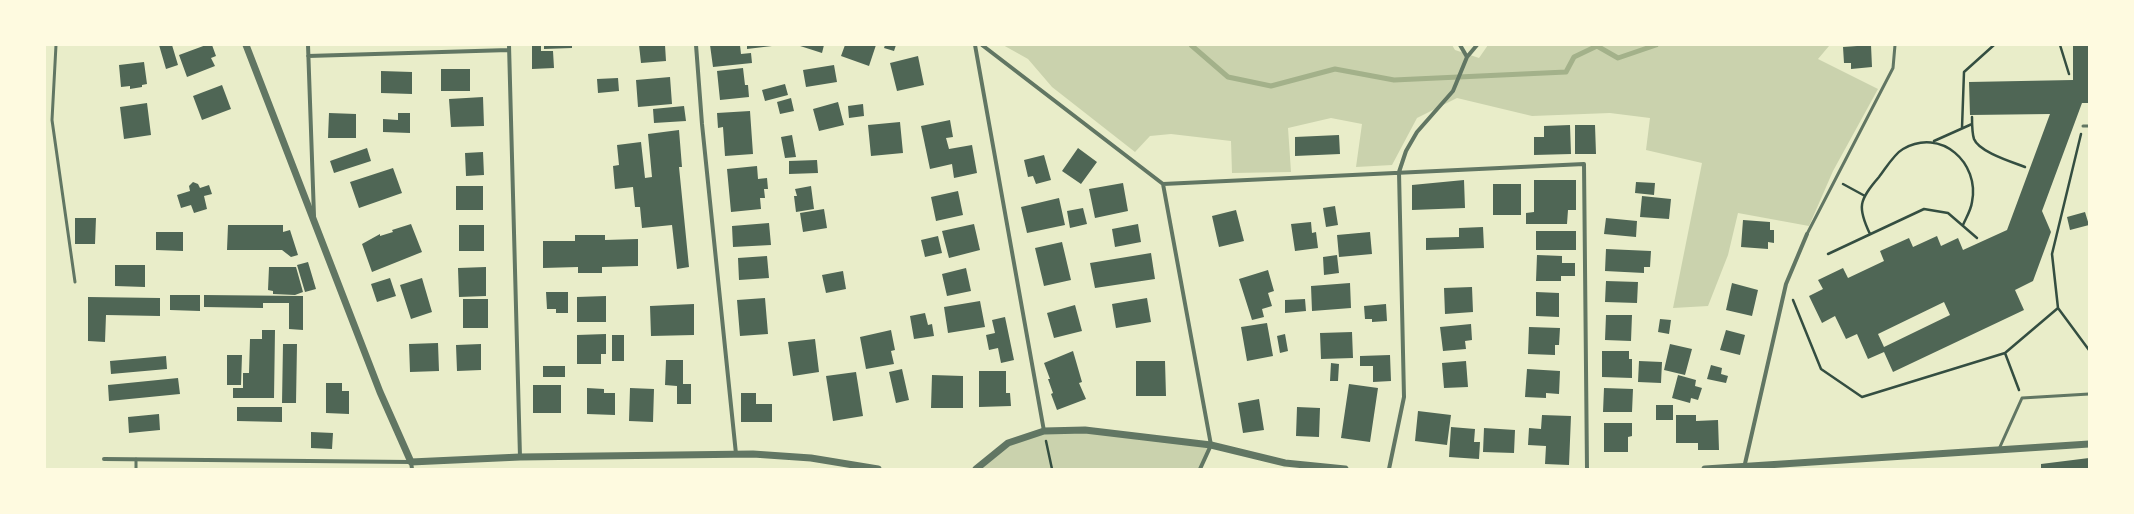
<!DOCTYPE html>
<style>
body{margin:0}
#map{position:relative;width:2134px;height:514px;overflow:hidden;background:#e9edc9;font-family:"Fira Sans Condensed",sans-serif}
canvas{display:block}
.frame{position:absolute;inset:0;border:46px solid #fefae0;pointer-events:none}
</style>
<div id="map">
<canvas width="2134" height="514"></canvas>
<div class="frame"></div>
</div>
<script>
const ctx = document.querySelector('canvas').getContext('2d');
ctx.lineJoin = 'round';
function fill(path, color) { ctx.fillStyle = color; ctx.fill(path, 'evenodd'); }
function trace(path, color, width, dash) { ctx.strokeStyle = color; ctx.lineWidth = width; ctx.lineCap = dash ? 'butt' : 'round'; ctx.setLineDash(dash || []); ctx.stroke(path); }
const green = new Path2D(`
 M1003,45H1452L1455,50L1479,58L1488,45H1835L1829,46L1818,59L1878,89L1833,171L1809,226L1738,213L1728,255L1708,306L1673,308L1702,163L1646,150L1650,118L1610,113L1532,116L1457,98L1417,118L1392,165L1356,167L1362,124L1331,118L1288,128L1291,172L1232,173L1231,141L1171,134L1150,136L1135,152L1052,87L1028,59Z
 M1085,430L1211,445L1200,469H976L1008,443L1044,431Z`);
const stream = new Path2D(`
 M1191,45L1228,77L1271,86L1335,69L1394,80L1566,72L1574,57L1597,46L1618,58L1656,45`);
const building = new Path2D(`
 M159,45H172L178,65L166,69Z
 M206,45H212L216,56L211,58L215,66L187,77L179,55Z
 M541,45V51H553L554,68L532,69V46Z
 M544,45H572V48L544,49Z
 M639,45H665L666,61L641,63Z
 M710,45H740L741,54L751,53L752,63L713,67Z
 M747,45H772V46L747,49Z
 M797,45H824L822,53Z
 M845,45H876L869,66L841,56Z
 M885,45H896L894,51L884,48Z
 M1871,45L1872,67L1851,69V63H1844L1843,47Z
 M2073,45H2089V103H2082L2042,211L2051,232L2033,281L2015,290L2024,310L1893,372L1884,352L1868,359L1857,334L1846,339L1835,316L1822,323L1809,296L1823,289L1818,280L1843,268L1848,278L1884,261L1880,251L1909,238L1913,247L1937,236L1941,246L1958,238L1963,250L2007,230L2050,114L1970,115L1969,82L2073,80ZM1944,302L1950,315L1884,347L1878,334Z
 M918,56L924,85L897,91L890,63Z
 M144,62L147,84L142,85V87L130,89V86L121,87L119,65Z
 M834,65L837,82L806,87L803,70Z
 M743,68L745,85H748L749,97L720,100L717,71Z
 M441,69H470V91H441Z
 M381,71L412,72V94L381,93Z
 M670,77L672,104L638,107L636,80Z
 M618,78L619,91L598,93L597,79Z
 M785,84L788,95L765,101L762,90Z
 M222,85L231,109L202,120L193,96Z
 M483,97L484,126L451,127L449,99Z
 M791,98L794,111L780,114L777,102Z
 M838,102L844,125L819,131L813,109Z
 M147,103L151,135L124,139L120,107Z
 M863,104L864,116L849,118L848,106Z
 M684,106L686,121L654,123L653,109Z
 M750,111L753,154L725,156L723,127L718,128L717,113Z
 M329,113L356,114V138H328Z
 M398,113H410V133L383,132V119L398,120Z
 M950,120L953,137L946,138L949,149L972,145L977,173L954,178L952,164L930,169L921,126Z
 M900,122L903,153L871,156L868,125Z
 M1570,125L1571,154L1534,155V137H1544V126Z
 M1575,125H1595L1596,154H1575Z
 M679,130L682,167H679L689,267L677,269L672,225L642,228L640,207H635L633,187L615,189L613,166L619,165L617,145L641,142L645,178L652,177L648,134Z
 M792,135L796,157L785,158L781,137Z
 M1339,135L1340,154L1295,156V137Z
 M367,148L371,161L334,173L330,161Z
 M1078,148L1097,162L1081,184L1062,171Z
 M483,152L484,175L466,176L465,153Z
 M1044,155L1051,180L1036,184L1033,176L1028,177L1024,160Z
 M817,160L818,173L789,174V161Z
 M757,166L758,179L767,178L768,189H764L765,198H760L761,209L731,212L727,169Z
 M393,168L402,193L359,208L350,182Z
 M1464,180L1465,208L1412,210V185Z
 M1534,180H1576V210H1568L1567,224H1526V213L1534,212Z
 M193,182L198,184L200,188L209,185L212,194L204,196L207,209L194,213L191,205L181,208L177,195L190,191L189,186Z
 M1636,182L1655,183L1654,195L1635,193Z
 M1123,183L1128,211L1095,218L1089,189Z
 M1493,184H1521V215H1493Z
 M456,186H483V210H456Z
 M811,186L814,209L796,212L794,196H797L795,189Z
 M958,191L963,215L936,221L931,197Z
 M1642,196L1671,199L1669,219L1640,217Z
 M1059,198L1065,225L1027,233L1021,207Z
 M1335,206L1338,225L1326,227L1323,208Z
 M1083,208L1087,224L1070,228L1067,211Z
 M824,209L827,228L803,232L800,213Z
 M1236,210L1244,241L1219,247L1212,216Z
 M2085,212L2089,225L2070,230L2067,217Z
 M75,218H96L95,244H75Z
 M1606,218L1637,221L1636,237L1604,234Z
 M1743,220L1770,222V230H1774V243L1768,242V249L1741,247Z
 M1311,222L1312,233L1316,232L1318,248L1295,251L1291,224Z
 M769,223L771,245L733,247L732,226Z
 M411,224L422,252L372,272L362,244L380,234V236L393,232L392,230Z
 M974,224L980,250L949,258L942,231Z
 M1138,224L1141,242L1115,247L1112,229Z
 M228,225H283V232L290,230L298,255L291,257L282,250H227Z
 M459,225H484V251H459Z
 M1483,227L1484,248L1426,250V238L1459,237V228Z
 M1536,231H1576V250H1536Z
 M156,232H183V251L156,250Z
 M1370,232L1372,254L1339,257L1337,235Z
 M575,235H605V240L638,239V266L602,267V273H578V267L543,268V241H575Z
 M938,236L942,253L925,257L921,240Z
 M1062,242L1071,280L1044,286L1035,248Z
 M1606,249L1651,251L1650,267H1644V273L1605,271Z
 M1151,253L1155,279L1095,288L1090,263Z
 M1337,255L1339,273L1324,275L1323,257Z
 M1537,255L1562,256V263H1575V276H1561V281H1536Z
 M767,256L769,278L739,280L738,258Z
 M308,262L316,289L305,292L297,265Z
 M115,265H145V287L115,286Z
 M269,267H296L303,292L295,295L273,294V291L268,290Z
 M486,267V296L459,297L458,268Z
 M966,268L971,291L947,296L942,274Z
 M1268,270L1274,291L1268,293L1272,306L1262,309L1264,317L1252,320L1239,279Z
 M843,271L846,289L826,293L822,275Z
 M390,278L396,296L377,302L371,284Z
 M422,278L432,312L411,319L400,285Z
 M1606,281L1638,282L1637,303L1605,302Z
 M1350,283L1351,308L1312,311L1311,286Z
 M1732,283L1758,290L1752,316L1726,310Z
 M1472,287L1473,312L1445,314L1444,288Z
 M546,292H568V313H556V309H547Z
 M1536,292L1559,293V317L1536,316Z
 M170,295H200V311L170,310Z
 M204,295L303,296V330L289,329V303H263V308L204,307Z
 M606,296V322H577V297Z
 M88,297L160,298V316L106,315L105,342L88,341Z
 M765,298L768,334L740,336L737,300Z
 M1147,298L1151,322L1116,328L1112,304Z
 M463,299H488V328H463Z
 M1305,299L1306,311L1285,313V300Z
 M980,301L985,327L948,333L944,307Z
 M694,304V335L651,336L650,306Z
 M1386,304L1387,321L1372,322V319H1365L1364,306Z
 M1075,305L1082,331L1054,338L1047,313Z
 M925,313L928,325L932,324L934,336L914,339L910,316Z
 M1606,315H1632L1631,341L1605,340Z
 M1005,317L1014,360L1001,363L998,348L989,350L986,335L995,333L992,320Z
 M1660,319L1671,320L1669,334L1658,332Z
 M1267,323L1273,356L1247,361L1241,327Z
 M1471,324L1472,340L1465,341L1466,349L1443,351L1440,327Z
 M1529,327L1560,328L1559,345H1555V355L1528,354Z
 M262,330H275L274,398H233V388H243V373H249L250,339H262Z
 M891,330L895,350L891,351L894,364L866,369L860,337Z
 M1726,330L1745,335L1740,355L1720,350Z
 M1352,332L1353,358L1321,359L1320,333Z
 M606,334V354H601V364H577V335Z
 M1285,334L1288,351L1280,353L1277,336Z
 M612,335H624V361H612Z
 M815,339L819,372L793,376L788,342Z
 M438,343L439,371L410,372L409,344Z
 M283,344H297L296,403H282Z
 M481,344V370L457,371L456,345Z
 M1670,344L1692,349L1685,375L1664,370Z
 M1073,351L1082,382L1079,383L1086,399L1057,410L1051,394L1053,393L1048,379H1050L1044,363Z
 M1602,351H1629V359H1632V378L1602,377Z
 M227,355H242L241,385H227Z
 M1390,355L1391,381L1373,382V366H1360V356Z
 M166,356L167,369L111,374L110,361Z
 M666,360H683V384H691V404H677V386L665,385Z
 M1136,361H1165L1166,396H1136Z
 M1466,361L1468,387L1444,388L1442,363Z
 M1639,361L1662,362L1661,383L1638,382Z
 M1331,363L1339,364L1338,381H1330Z
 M1711,365L1722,368L1721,374L1728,376L1726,383L1707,379Z
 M543,366H565V377H543Z
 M902,369L909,400L896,403L889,372Z
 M1527,369L1560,371L1559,394L1546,393V398L1525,397Z
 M979,371H1006V393H1010L1011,406L979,407Z
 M856,372L863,416L833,421L826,376Z
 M932,375L963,376V408H931Z
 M1678,375L1696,380L1695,386L1702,388L1698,400L1691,398L1690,403L1672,398Z
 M178,378L180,394L109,401L108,385Z
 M326,383H342V391H349V414L326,413Z
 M1349,384L1378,388L1370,442L1341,438Z
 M533,385H561V413H533Z
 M587,388L604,389V393H615V415L587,414Z
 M630,388L654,389L653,422L629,421Z
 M1604,388L1633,389L1632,412H1603Z
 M741,393H756V404H772V422H741Z
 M1259,399L1264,430L1243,433L1238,403Z
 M1656,405H1673V420H1656Z
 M237,407H282V422L237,421Z
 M1297,407L1320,408L1319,437L1296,436Z
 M1418,411L1451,415L1447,445L1415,441Z
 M159,414L160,430L129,433L128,417Z
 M1542,415L1571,416L1569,465L1545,464L1546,446L1528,445L1529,428L1541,429Z
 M1676,415H1696V421L1718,420L1719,450H1698V443H1676Z
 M1604,423H1632V436L1628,437V452H1604Z
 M1451,427L1475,429L1474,442H1480L1479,459L1449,457Z
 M1484,428L1515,430L1514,453L1483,452Z
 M311,432L333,433L332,449L311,448Z
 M2089,458V469H2041V464Z`);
const path = new Path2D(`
 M2060,45L2069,74
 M1972,117C1972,124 1972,133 1974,139C1979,152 2012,162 2025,167
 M1962,128L1964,72L1994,45
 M2081,134L2052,254L2058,308L2089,350
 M1934,141L1972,124
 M1843,184L1865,196
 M1870,234C1857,207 1859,200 1879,177C1886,168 1894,154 1903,149C1941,127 1980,163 1972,202C1971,210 1966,218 1963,225
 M1828,254L1924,209L1948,213L1977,238
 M1793,300L1821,369L1862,397L2005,353L2058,308
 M2005,353L2019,390
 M1046,441L1052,469`);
const service = new Path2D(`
 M56,45L52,120L75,282
 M2083,126H2089
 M1807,234L1893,68L1895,45
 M1999,449L2022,398L2089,394
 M136,459V469`);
const minor = new Path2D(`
 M308,45L314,216
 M509,45L520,457
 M696,45L702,124L736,454
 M975,45L1044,431
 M982,45L1163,184L1584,164L1587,469
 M1460,45L1467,57
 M308,56L509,50
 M1163,184L1211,445L1200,469
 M104,459L411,462L412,469
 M1744,468L1786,284L1807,234
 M1389,469L1404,397L1399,172L1406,151L1417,132L1453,91L1467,57L1477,45`);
const tertiary = new Path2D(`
 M246,45L380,392L411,462L520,457L753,454L811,458L878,469
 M976,469L1008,443L1044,431L1085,430L1211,445L1285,463L1345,469
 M1705,469L2089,444`);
fill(green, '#cad2ad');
trace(stream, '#a3b18a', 5);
fill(building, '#4f6655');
trace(path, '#344e41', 2.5);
trace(service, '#617663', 3);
trace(minor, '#617663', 4);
trace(tertiary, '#617663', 7);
</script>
